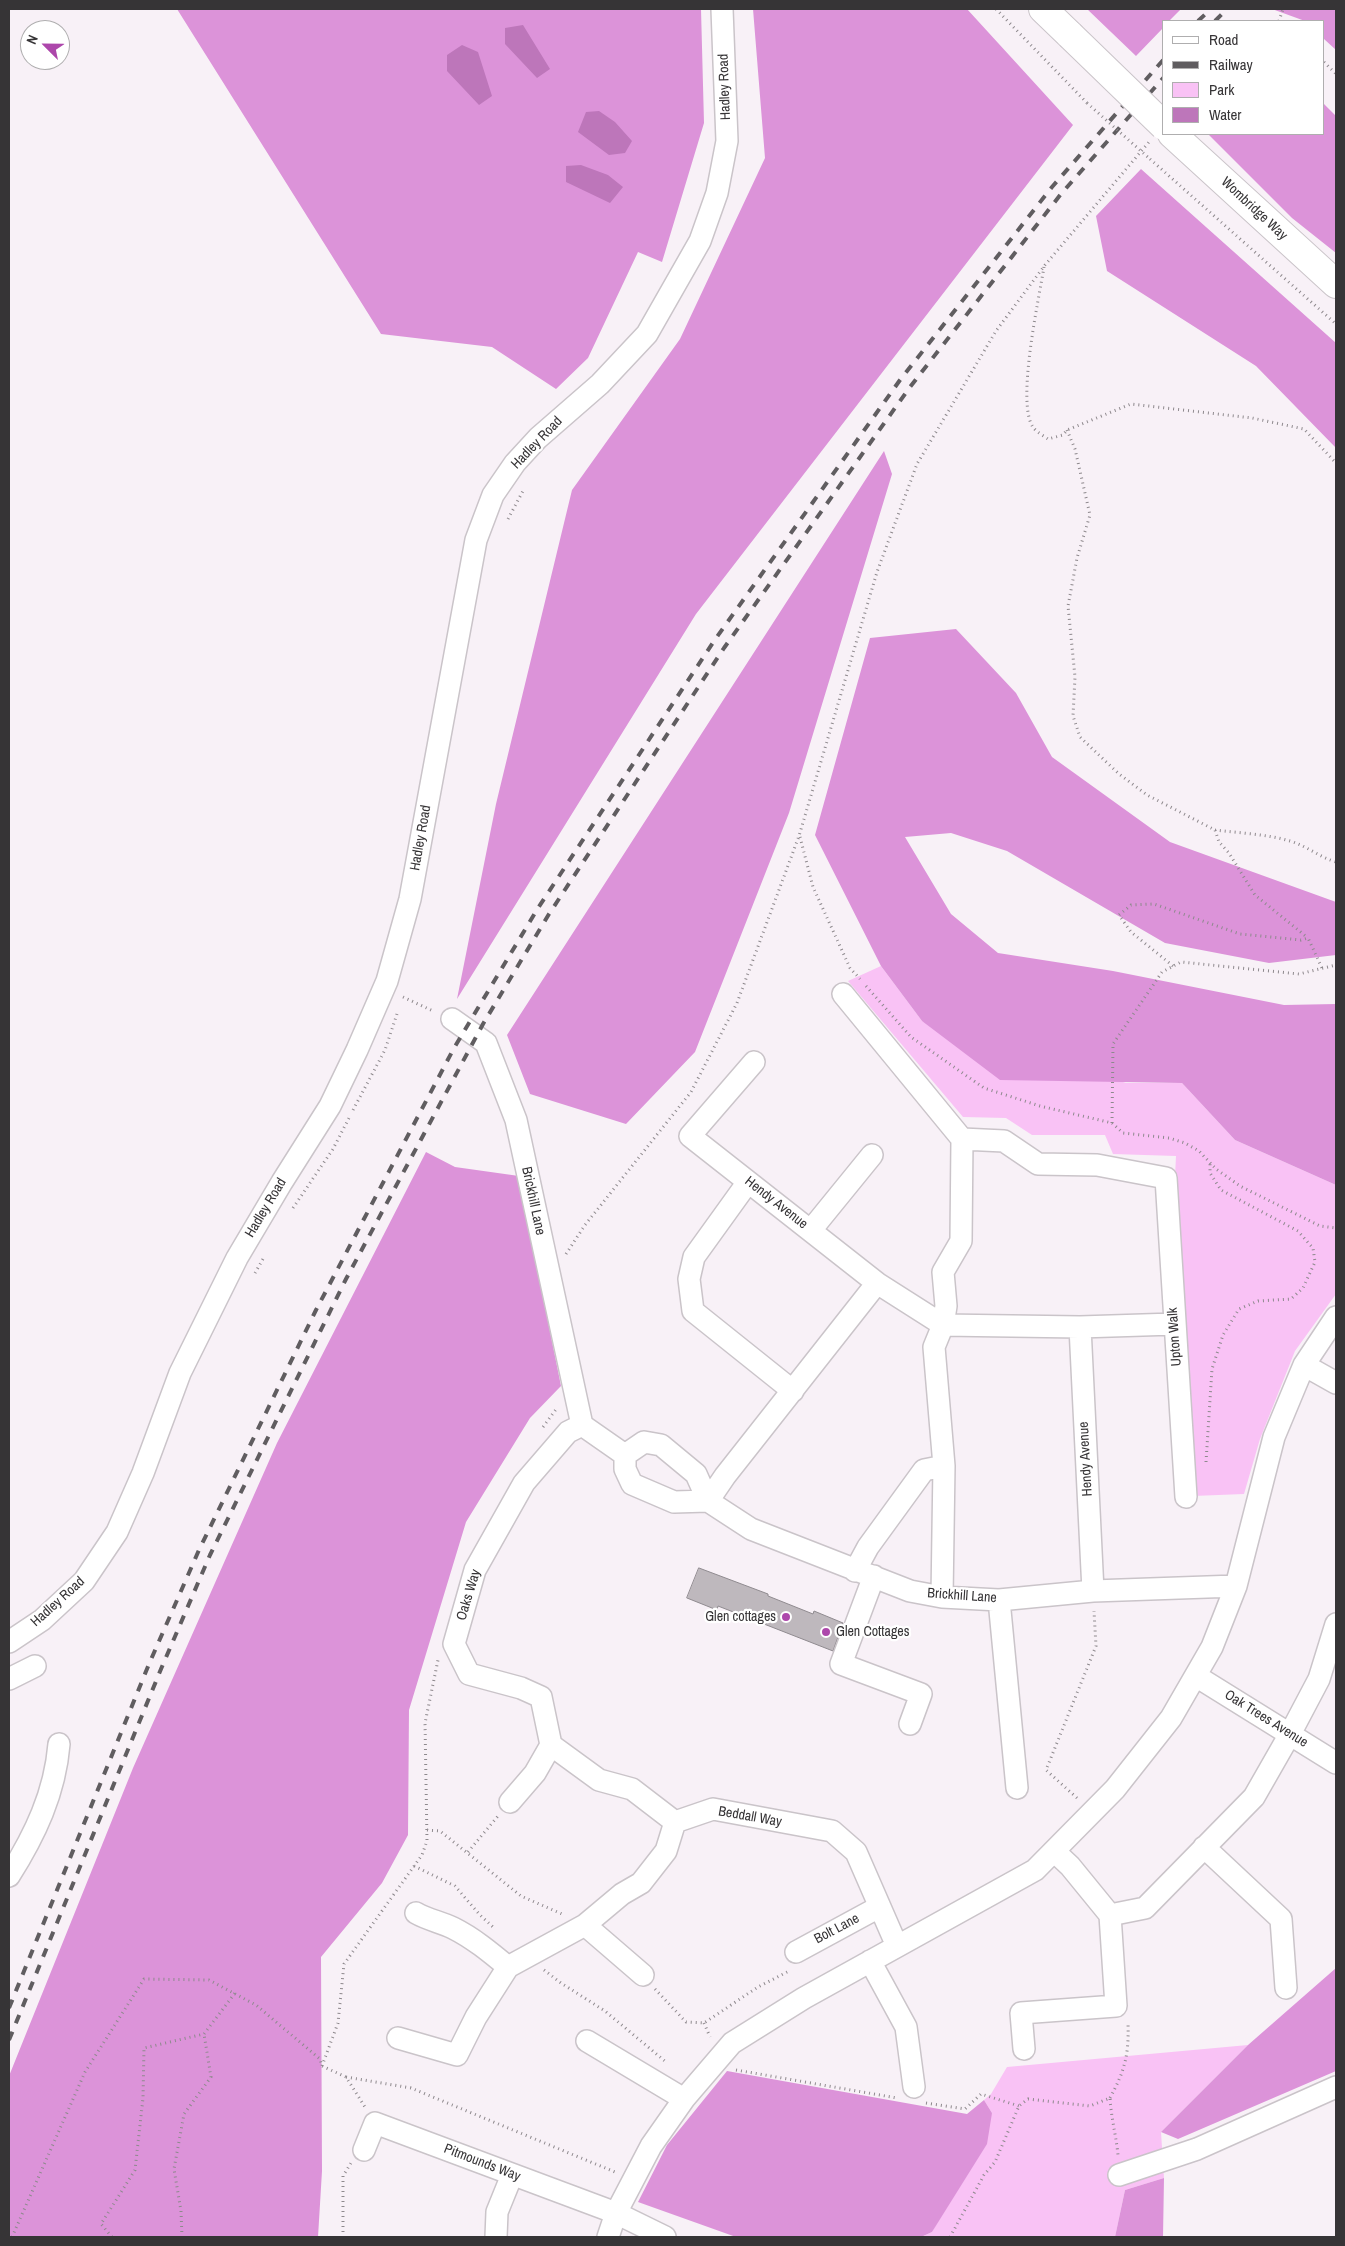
<!DOCTYPE html>
<style>
body{margin:0}
#map{position:relative;width:1345px;height:2246px;overflow:hidden;background:#f8f1f7;font-family:"Archivo Narrow",sans-serif}
canvas{display:block}
.frame{position:absolute;inset:0;border:10px solid #363436;pointer-events:none}
.legend{position:absolute;left:1162px;top:20px;width:162px;height:115px;box-sizing:border-box;background:#fff;border:1px solid #afaeaf;margin:0;padding:6px 9px;list-style:none;font-size:15px;color:#363436}
.legend li{display:flex;align-items:center;gap:10px;height:25px}
.legend b{width:25px;border:1px solid #afaeaf}
.north{position:absolute;left:20px;top:20px;width:50px;height:50px;box-sizing:border-box;background:#fff;border:1px solid #afaeaf;border-radius:50%;rotate:293deg;font-size:14px;font-weight:700;line-height:20px;text-align:center;color:#363436}
.north::after{content:'';display:block;margin:auto;width:18px;height:22px;background:#ad47ab;clip-path:polygon(50% 0,100% 100%,50% 72%,0 100%)}
</style>
<div id="map">
<canvas width="1345" height="2246"></canvas>
<div class="frame"></div>
<ul class="legend">
<li><b style="height:6px;background:#fff"></b>Road</li>
<li><b style="height:6px;background:#605d60"></b>Railway</li>
<li><b style="height:14px;background:#f9c2f5"></b>Park</li>
<li><b style="height:14px;background:#bd76ba"></b>Water</li>
</ul>
<div class="north">N</div>
</div>
<script>
const ctx = document.querySelector('canvas').getContext('2d');
ctx.lineJoin = 'round';
function fill(path, color) { ctx.fillStyle = color; ctx.fill(path, 'evenodd'); }
function trace(path, color, width, dash) { ctx.strokeStyle = color; ctx.lineWidth = width; ctx.lineCap = dash ? 'butt' : 'round'; ctx.setLineDash(dash || []); ctx.stroke(path); }
function label(font, color, halo, rows, align = 'center') {
  ctx.font = font + ' "Archivo Narrow",sans-serif'; ctx.lineWidth = 4.5; ctx.setLineDash([]); ctx.textBaseline = 'middle'; ctx.strokeStyle = halo; ctx.fillStyle = color; for (const [text, x, y, turn = 0] of rows) {
    ctx.save(); ctx.translate(x, y); ctx.rotate((+turn || 0) * Math.PI / 180); ctx.textAlign = isNaN(turn) ? turn : align; if (halo) ctx.strokeText(text, 0, 0); ctx.fillText(text, 0, 0); ctx.restore();
  }
}
const green = new Path2D(`
 M881,966L922,1021L1126,1083H1182L1235,1140L1336,1185V1294L1295,1351L1260,1439L1244,1494L1193,1496L1188,1347L1174,1198L1176,1156L1113,1154L1105,1135H1032L1006,1118L963,1117L848,981Z
 M1248,2045L1161,2132L1164,2178L1125,2190L1115,2237H921L932,2232L992,2113L984,2100L991,2094L1007,2067Z`);
const forest = new Path2D(`
 M177,9H701L704,123L662,262L638,252L588,358L556,389L492,347L381,334Z
 M753,9H967L1073,125L696,614L457,999L496,804L572,490L680,339L765,158Z
 M1087,9H1181L1169,21H1164V27L1136,56Z
 M1272,9H1336V50L1324,39V21H1305Z
 M1324,104L1336,116V253L1292,218L1208,134H1324Z
 M1141,169L1336,343V448L1256,366L1107,271L1096,216Z
 M884,451L892,474L789,813L695,1052L626,1124L530,1094L507,1035Z
 M956,629L1016,693L1052,757L1170,842L1336,902V955L1269,963L1165,943L1007,851L951,833L905,837L951,914L998,953L1113,971L1284,1005L1336,1004V1185L1235,1140L1182,1083L1000,1080L922,1021L881,966L815,835L870,638Z
 M426,1152L455,1167L519,1176L561,1386L530,1418L466,1522L409,1710L408,1835L382,1883L321,1957L322,2171L318,2237H9V2076L133,1768L277,1443Z
 M1336,1968V2071L1178,2139L1161,2132L1248,2045Z
 M727,2071L967,2114L984,2100L992,2113L987,2144L932,2232L921,2237H736L638,2202L667,2145Z
 M1164,2178L1163,2237H1115L1125,2190Z`);
const water = new Path2D(`
 M523,25L550,69L537,78L505,44V28Z
 M462,45L478,52L492,96L479,105L447,71V55Z
 M599,111L615,122L632,141L625,153L609,155L578,132L586,112Z
 M581,165L608,175L623,187L610,203L566,182V166Z`);
const building = new Path2D(`
 M699,1568L768,1594V1596L813,1614L814,1611L843,1623L833,1651L718,1606L717,1610L687,1598Z`);
const path = new Path2D(`
 M996,9L1087,103
 M1279,21L1283,9
 M1324,62L1336,74
 M1150,159L1336,324
 M1044,267C1039,298 1016,403 1033,427C1036,432 1044,436 1048,439L1063,435L1067,430L1131,404L1252,418L1304,429L1336,463
 M1067,430L1075,449L1090,515L1077,558L1068,606L1075,677L1073,716L1080,737L1119,774L1147,795L1215,830L1219,842L1229,853L1255,895L1308,938
 M508,519L524,489
 M1215,830C1239,833 1266,834 1290,841C1307,846 1319,857 1336,862
 M800,837L813,887L850,968L860,979
 M1173,966L1131,932L1119,915L1131,905L1154,904L1240,934L1301,940L1308,938L1322,968
 M866,986L911,1037L984,1088L1040,1106L1112,1123L1123,1133L1169,1138L1185,1143L1199,1151L1216,1169L1240,1186L1320,1226L1336,1228
 M403,997L433,1011
 M353,1110L385,1050L397,1014
 M1112,1123L1113,1044L1162,972L1181,962L1299,974L1336,965
 M293,1208L333,1149L349,1118
 M566,1254L585,1225L691,1092L737,1003L799,836L877,572L917,464L996,331L1045,265L1149,142
 M255,1273L263,1259
 M543,1427L557,1408
 M1206,1462L1212,1369L1223,1335L1239,1309L1258,1301L1291,1299L1303,1288L1315,1262L1313,1248L1298,1231L1221,1190L1210,1173V1162
 M1077,1798L1046,1770L1096,1646L1094,1611
 M427,1830L440,1831L521,1896L562,1914
 M468,1852L498,1816
 M414,1866L455,1886L480,1915L493,1927
 M544,1970L561,1983L605,2011L666,2062
 M655,1989L686,2022L704,2023L758,1987L789,1971
 M704,2023L710,2037
 M322,2066L338,2023L344,1964L422,1855L427,1841L425,1723L438,1660
 M736,2070L897,2098
 M346,2077L411,2088L615,2172
 M1110,2098C1125,2070 1129,2055 1128,2023
 M926,2103L965,2109L981,2094L1019,2106
 M12,2237L85,2072L144,1979L209,1980L256,2005L320,2059L322,2066L346,2077L365,2107
 M112,2237L101,2224L135,2170L143,2098L144,2048L204,2034L235,1993
 M182,2237L181,2211L174,2169L184,2114L211,2077L204,2034
 M343,2237V2176L351,2163
 M950,2237L984,2175L995,2162L1019,2106L1028,2099L1090,2106L1110,2098C1111,2117 1116,2135 1118,2155`);
const minor = new Path2D(`
 M843,994L962,1139L961,1241L943,1272L946,1306L943,1325L934,1347L944,1466L942,1597
 M452,1019L486,1043L516,1120L582,1425L625,1455
 M754,1062L690,1136L877,1283L943,1325
 M962,1139L1004,1141L1038,1164L1097,1165L1166,1178L1186,1497
 M748,1182L694,1257L689,1279L693,1311L793,1391
 M811,1230L872,1155
 M943,1325L1080,1327L1174,1324
 M1080,1327L1093,1591
 M1304,1365L1336,1383
 M582,1425L568,1432L524,1483L475,1570L454,1644L469,1674L521,1688L541,1697L551,1745L599,1780L632,1789L675,1822
 M708,1501L696,1474L661,1445L644,1442L625,1455V1469L632,1484L674,1502L708,1501L751,1529L910,1591L942,1597L999,1600L1093,1591L1236,1586
 M708,1501L725,1476L877,1283
 M855,1571L868,1547L924,1470L944,1466
 M874,1576L841,1664L921,1694L910,1724
 M999,1600L1017,1788
 M9,1642L42,1620L84,1581L117,1532L143,1473L180,1373L237,1258L282,1182L330,1106L357,1050L387,981L410,899L476,540L493,495L515,463L538,438L600,384L647,334L700,241L717,193L727,141L722,9
 M1196,1676L1336,1763
 M9,1679L35,1666
 M510,1802L535,1773L551,1745
 M1204,1847L1281,1919L1286,1988
 M1054,1851L1070,1866L1110,1915L1145,1908L1254,1797L1290,1734L1319,1679L1336,1624
 M9,1876C35,1835 55,1793 59,1744
 M416,1913C428,1920 441,1922 453,1928C473,1938 490,1952 508,1967
 M585,1925L643,1975
 M796,1952L879,1907
 M870,1961L906,2027L914,2087
 M398,2038L457,2055L476,2017L508,1967L585,1925L622,1894L641,1883L666,1851L675,1822L713,1809L832,1831L856,1852L897,1946
 M587,2041L684,2099
 M1024,2049L1021,2013L1116,2006L1110,1915
 M364,2150L375,2123L616,2213L665,2237
 M1119,2175L1197,2149L1336,2087
 M496,2237L497,2212L512,2175
 M608,2237L616,2213L651,2146L684,2099L732,2043L804,1998L1035,1870L1115,1789L1171,1718L1212,1647L1236,1586L1274,1437L1304,1365L1336,1317`);
const major = new Path2D(`
 M1043,9L1070,35
 M1172,134L1336,284`);
const rail = new Path2D(`
 M1198,21L1211,9
 M1215,21L1227,9
 M9,2008L149,1664L199,1550L316,1310L454,1048L538,908L714,641L900,380L1052,187L1164,59
 M9,2040L161,1669L210,1555L346,1279L483,1024L549,914L724,648L910,387L1061,194L1164,77`);
const pathBridge = new Path2D(`
 M1087,103L1150,159`);
const majorBridge = new Path2D(`
 M1070,35L1164,126`);
const markers = [
 [786,1617,5,"#ad47ab"],
 [826,1632,5,"#ad47ab"]
];
const streetNames = [
 ["Hadley Road",725,87,-92],
 ["Wombridge Way",1254,209,43],
 ["Hadley Road",537,443,-46],
 ["Hadley Road",421,838,-80],
 ["Brickhill Lane",533,1201,78],
 ["Hendy Avenue",776,1203,38],
 ["Hadley Road",266,1208,-59],
 ["Upton Walk",1175,1337,-94],
 ["Hendy Avenue",1086,1459,-93],
 ["Oaks Way",469,1595,-73],
 ["Brickhill Lane",962,1596,4],
 ["Hadley Road",58,1602,-42],
 ["Oak Trees Avenue",1266,1719,32],
 ["Beddall Way",750,1817,10],
 ["Bolt Lane",837,1929,-28],
 ["Pitmounds Way",482,2163,21]
];
const poiNames = [
 ["Glen cottages",776,1617],
 ["Glen Cottages",836,1632,"left"]
];
fill(green, '#f9c2f5');
fill(forest, '#dc93d9');
fill(water, '#bd76ba');
fill(building, '#beb8bd');
trace(building, '#8f8a8f', 1);
trace(minor, '#cac4c9', 24);
trace(major, '#cac4c9', 30);
trace(path, '#8e898d', 3, [1, 4]);
trace(minor, '#fff', 21);
trace(major, '#fff', 28);
trace(rail, '#605d60', 4, [9, 9]);
trace(majorBridge, '#cac4c9', 30, []);
trace(pathBridge, '#8e898d', 3, [1, 4]);
trace(majorBridge, '#fff', 28);
for (const [x, y, r, color] of markers) { const dot = new Path2D(); dot.arc(x, y, r, 0, 2 * Math.PI); ctx.fillStyle = color; ctx.fill(dot); trace(dot, '#fff', 2); }
label('14px', '#363436', '#fff', streetNames);
label('14px', '#363436', '#fff', poiNames, 'right');
</script>
